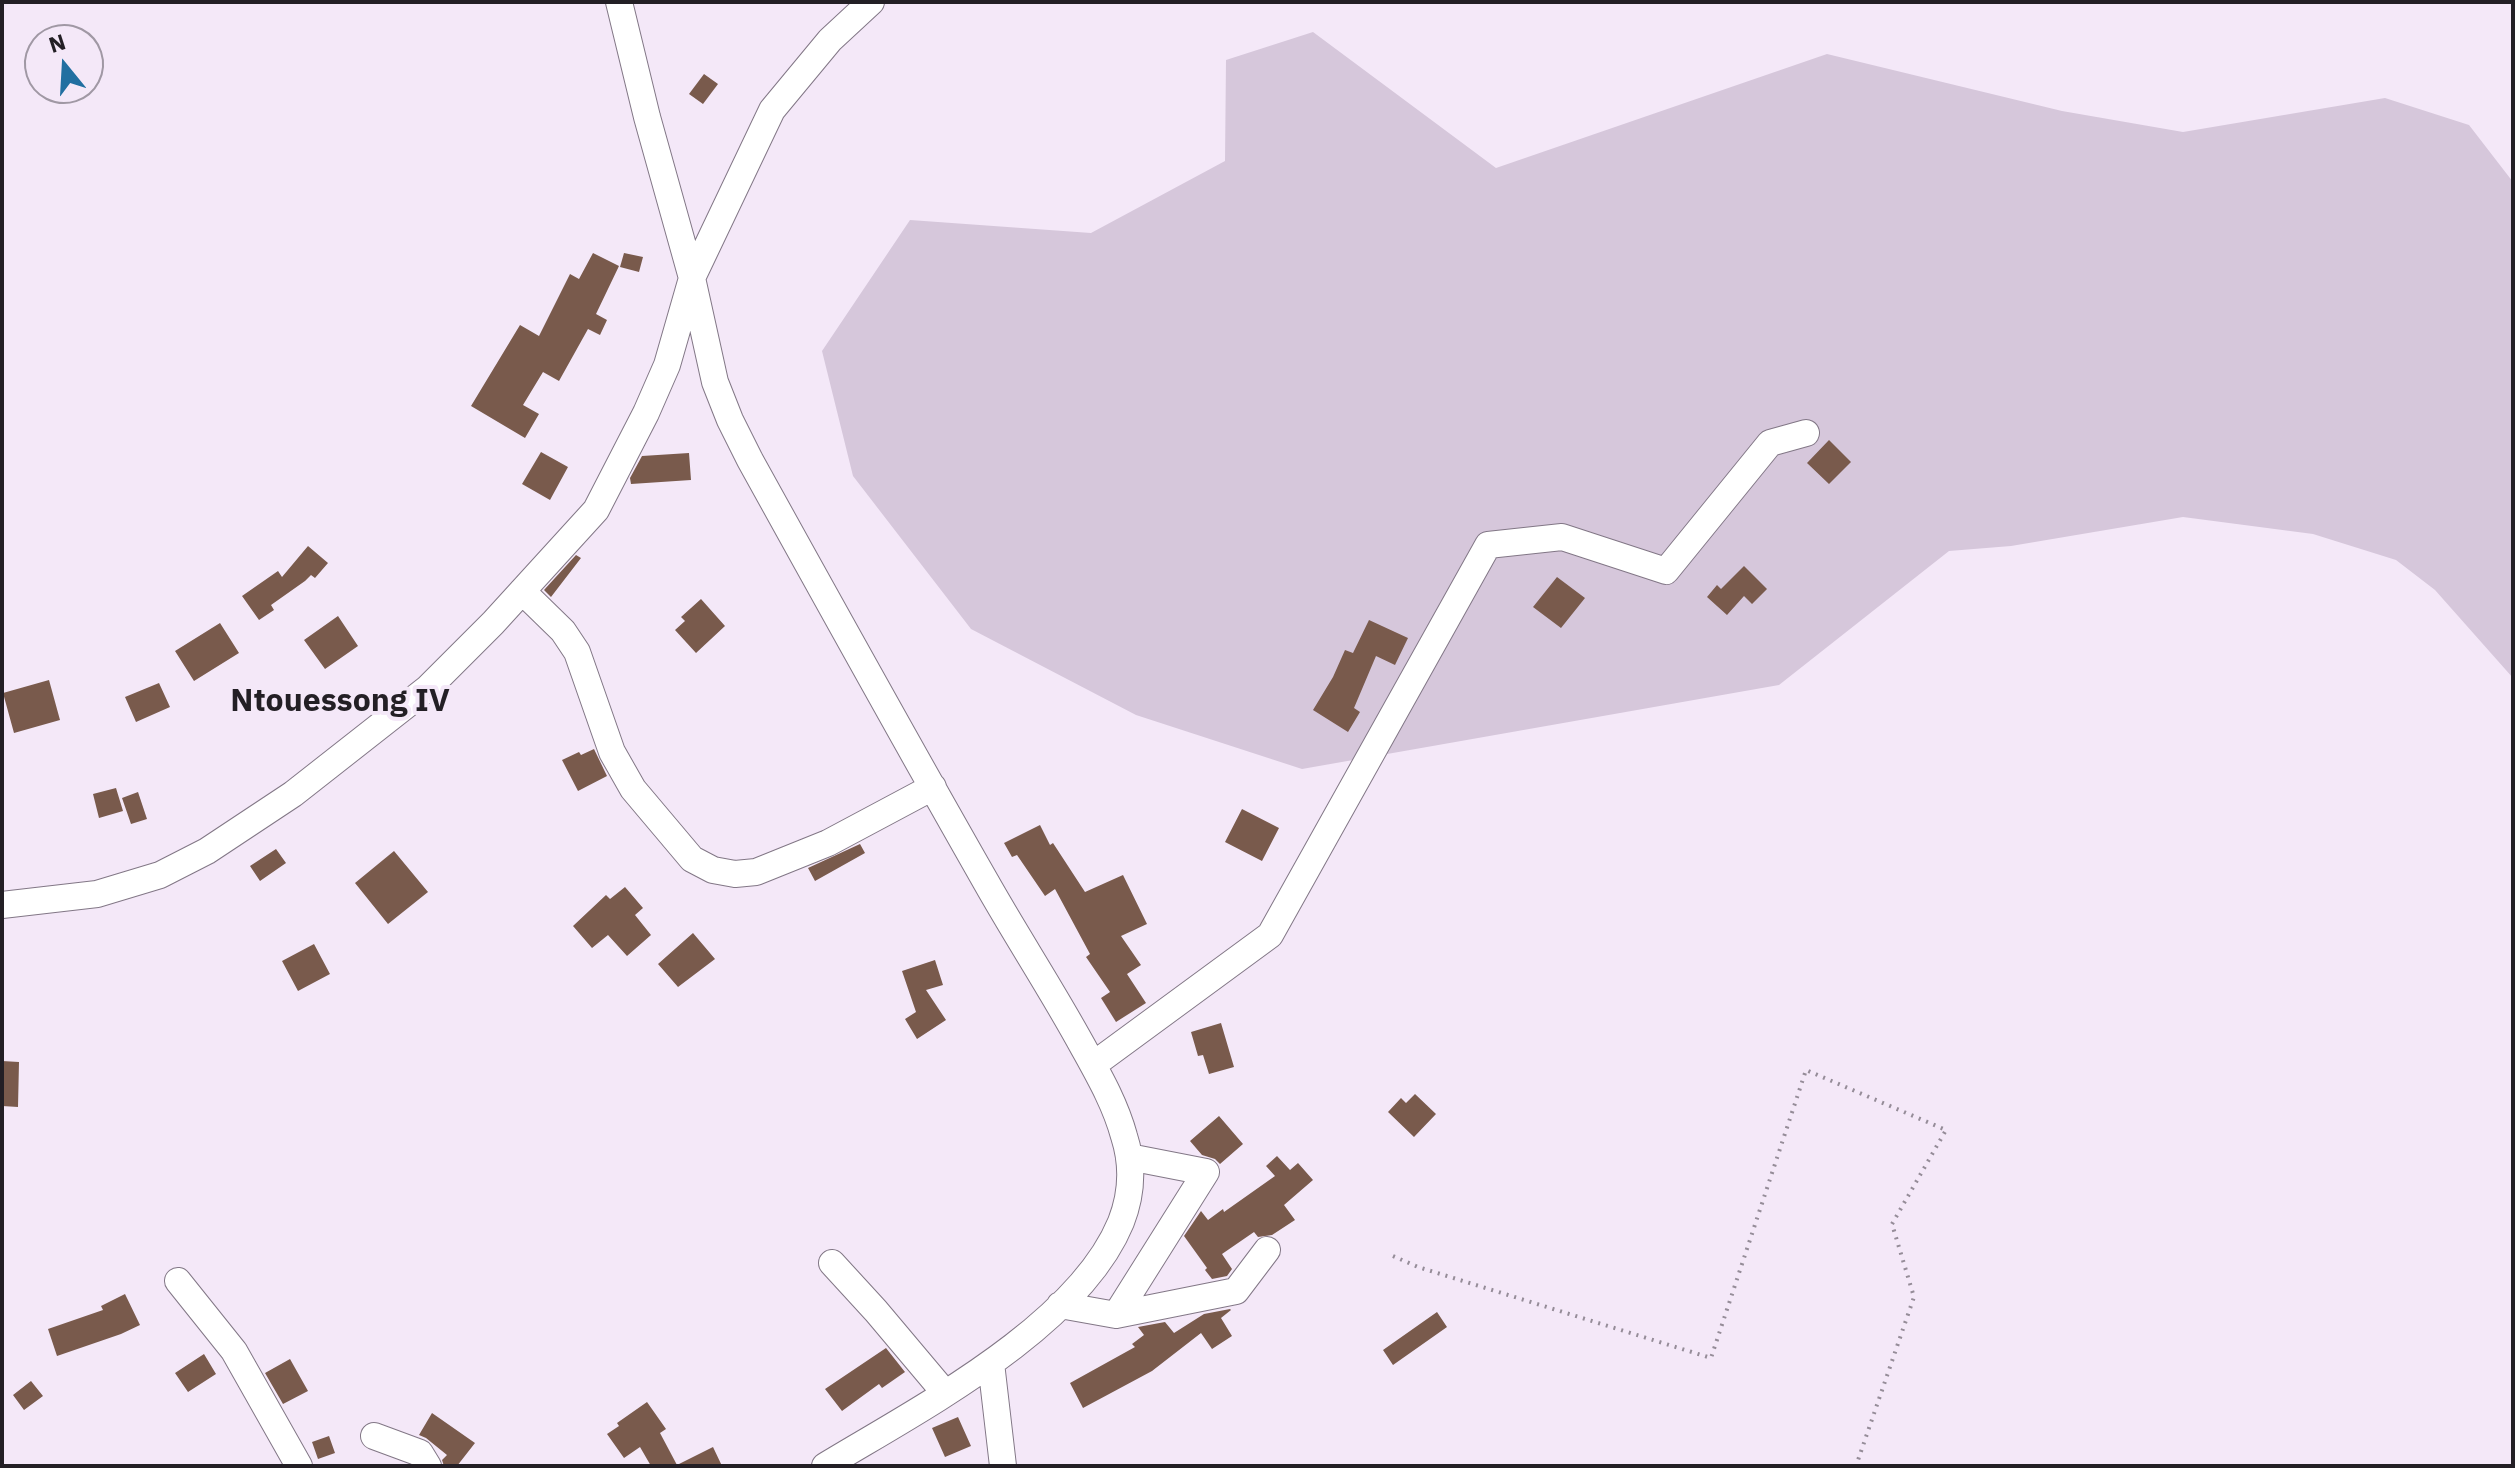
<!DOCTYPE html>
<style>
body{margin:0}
#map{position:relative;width:2515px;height:1468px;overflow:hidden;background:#f4e8f8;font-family:"IBM Plex Sans",sans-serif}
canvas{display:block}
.frame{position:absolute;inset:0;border:4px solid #231f25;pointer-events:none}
.north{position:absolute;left:24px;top:24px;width:80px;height:80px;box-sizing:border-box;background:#f4e8f8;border:2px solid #a098a4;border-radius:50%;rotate:342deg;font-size:22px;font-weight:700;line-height:32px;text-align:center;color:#231f25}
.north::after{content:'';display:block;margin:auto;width:28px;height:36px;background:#216fa1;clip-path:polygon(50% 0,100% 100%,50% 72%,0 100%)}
</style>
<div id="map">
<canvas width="2515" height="1468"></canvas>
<div class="frame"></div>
<div class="north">N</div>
</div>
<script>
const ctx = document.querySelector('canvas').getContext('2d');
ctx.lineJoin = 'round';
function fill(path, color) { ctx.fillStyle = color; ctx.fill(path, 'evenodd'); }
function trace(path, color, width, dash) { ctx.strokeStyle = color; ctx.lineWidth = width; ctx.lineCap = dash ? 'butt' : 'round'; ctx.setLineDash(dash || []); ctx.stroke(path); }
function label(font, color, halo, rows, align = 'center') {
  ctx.font = font + ' "IBM Plex Sans",sans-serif'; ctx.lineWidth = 8; ctx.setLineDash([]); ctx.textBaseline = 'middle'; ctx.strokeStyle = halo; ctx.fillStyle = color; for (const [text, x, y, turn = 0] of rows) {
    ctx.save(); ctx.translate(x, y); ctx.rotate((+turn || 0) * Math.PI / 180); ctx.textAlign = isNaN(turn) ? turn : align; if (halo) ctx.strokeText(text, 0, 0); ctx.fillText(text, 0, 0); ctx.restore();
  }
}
const green = new Path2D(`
 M1313,32L1496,168L1827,54L2062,111L2183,132L2385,98L2469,125L2513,182V678L2435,590L2396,560L2313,534L2183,517L2011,546L1949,551L1779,685L1302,769L1136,715L971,629L853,476L822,351L910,220L1091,233L1225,161L1226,60Z`);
const building = new Path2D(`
 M704,74L718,84L703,104L689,94Z
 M593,253L619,266L596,314L607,320L600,335L588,329L559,381L543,372L523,405L539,414L525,438L471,406L520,325L539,336L570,274L579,279Z
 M624,253L643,257L639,272L620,267Z
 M1829,440L1851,462L1829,484L1807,463Z
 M541,452L568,467L550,500L522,484Z
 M689,453L691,480L631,484L630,478L642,456Z
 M308,546L328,563L315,578L311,575L305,581L271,605L274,610L259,620L242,596L278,571L282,577Z
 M576,555L581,558L551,597L544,590Z
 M1744,566L1767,589L1752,604L1744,596L1727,615L1707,597L1717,585L1721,589Z
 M1557,577L1585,598L1561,628L1533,607Z
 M701,599L725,626L696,653L675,630L685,621L681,617Z
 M338,616L358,646L325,669L304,640Z
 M1369,620L1408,638L1395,665L1376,656L1354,708L1360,712L1348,732L1313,710L1333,677L1345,650L1353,653Z
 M220,623L239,653L194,681L175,651Z
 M49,680L60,720L14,733L3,693Z
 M159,683L170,707L136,722L125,697Z
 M594,749L607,776L578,791L562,760L579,752L581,755Z
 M116,788L123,811L99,818L93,794Z
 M138,792L147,819L131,824L122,798Z
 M1242,809L1279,828L1262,861L1225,842Z
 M1040,825L1050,845L1053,843L1085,892L1123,875L1147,924L1121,936L1141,965L1127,974L1146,1003L1116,1022L1101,998L1110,992L1086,957L1090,954L1055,889L1045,896L1017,855L1012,857L1004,843Z
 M860,844L865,853L815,881L808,868Z
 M276,849L286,863L260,881L250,866Z
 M394,851L428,892L388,924L355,883Z
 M625,887L643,908L635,915L651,935L627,956L608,935L592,948L573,926L606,895L610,899Z
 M693,933L715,959L678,987L658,964Z
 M314,944L330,974L298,991L282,961Z
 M935,960L943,985L926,990L946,1020L917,1039L905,1019L916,1012L902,971Z
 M1221,1023L1234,1067L1209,1074L1203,1055L1198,1056L1191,1032Z
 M2,1061L19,1062L18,1107L2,1106Z
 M1415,1094L1436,1114L1414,1137L1388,1112L1401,1098L1406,1103Z
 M1219,1116L1243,1144L1220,1164L1215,1159L1202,1155L1190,1141Z
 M1277,1156L1290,1170L1298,1163L1313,1180L1284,1205L1295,1220L1272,1235L1258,1237L1254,1232L1222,1254L1232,1269L1227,1276L1212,1279L1205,1270L1207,1268L1184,1236L1201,1211L1208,1220L1223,1209L1224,1212L1275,1176L1266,1166Z
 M125,1294L140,1325L121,1334L57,1356L48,1329L103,1310L101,1306Z
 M1230,1309L1231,1310L1221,1318L1232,1336L1212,1349L1201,1333L1152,1371L1083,1408L1070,1383L1135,1347L1132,1344L1144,1335L1138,1327L1165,1322L1174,1333L1204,1314Z
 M1437,1312L1447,1327L1393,1365L1383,1350Z
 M886,1348L905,1372L882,1388L879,1384L842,1411L825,1389Z
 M204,1354L216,1374L188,1392L175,1373Z
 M290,1359L308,1391L283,1404L265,1373Z
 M31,1381L43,1396L24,1410L13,1395Z
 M647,1402L666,1429L660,1433L677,1465L713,1447L722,1466H651L640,1447L624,1458L607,1434L619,1426L617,1423Z
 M432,1413L475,1443L457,1466H444L442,1460L447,1455L426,1438L419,1435Z
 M958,1417L971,1446L945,1457L932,1428Z
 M329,1436L335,1453L318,1459L312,1442Z`);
const path = new Path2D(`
 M1393,1256L1418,1267L1711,1358L1806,1070L1946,1130L1892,1224L1914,1297L1856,1466`);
const minor = new Path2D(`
 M619,2L647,117L692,278L715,382L730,420L750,460C828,601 906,742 986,882C1017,937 1052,990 1082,1045C1098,1074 1115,1103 1124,1136C1133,1164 1132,1194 1121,1222C1078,1327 919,1409 825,1466
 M522,591L563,631L577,652L612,752L633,789L692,859L713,870L735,874L756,872L828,843L933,787
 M2,905L97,894L160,875L207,851L293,794L428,688L493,623L596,510L646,413L667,365L692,278L772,110L830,40L871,2
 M1093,1065L1270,935L1488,545L1562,537L1666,571L1770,443L1806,433
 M832,1263L876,1311L945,1393
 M178,1281L234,1351L299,1466
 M1060,1305L1116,1315L1236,1291L1267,1250
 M1116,1315L1206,1172L1129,1157
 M991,1363L1003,1466
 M374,1436L420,1453L428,1466`);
const quarterNames = [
 ["Ntouessong IV",340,702]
];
fill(green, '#d6c7db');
fill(building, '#795a4c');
trace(minor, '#827786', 28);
trace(path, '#958c98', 4, [2, 6]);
trace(minor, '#fff', 26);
label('bold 32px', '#231f25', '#f4e8f8', quarterNames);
</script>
